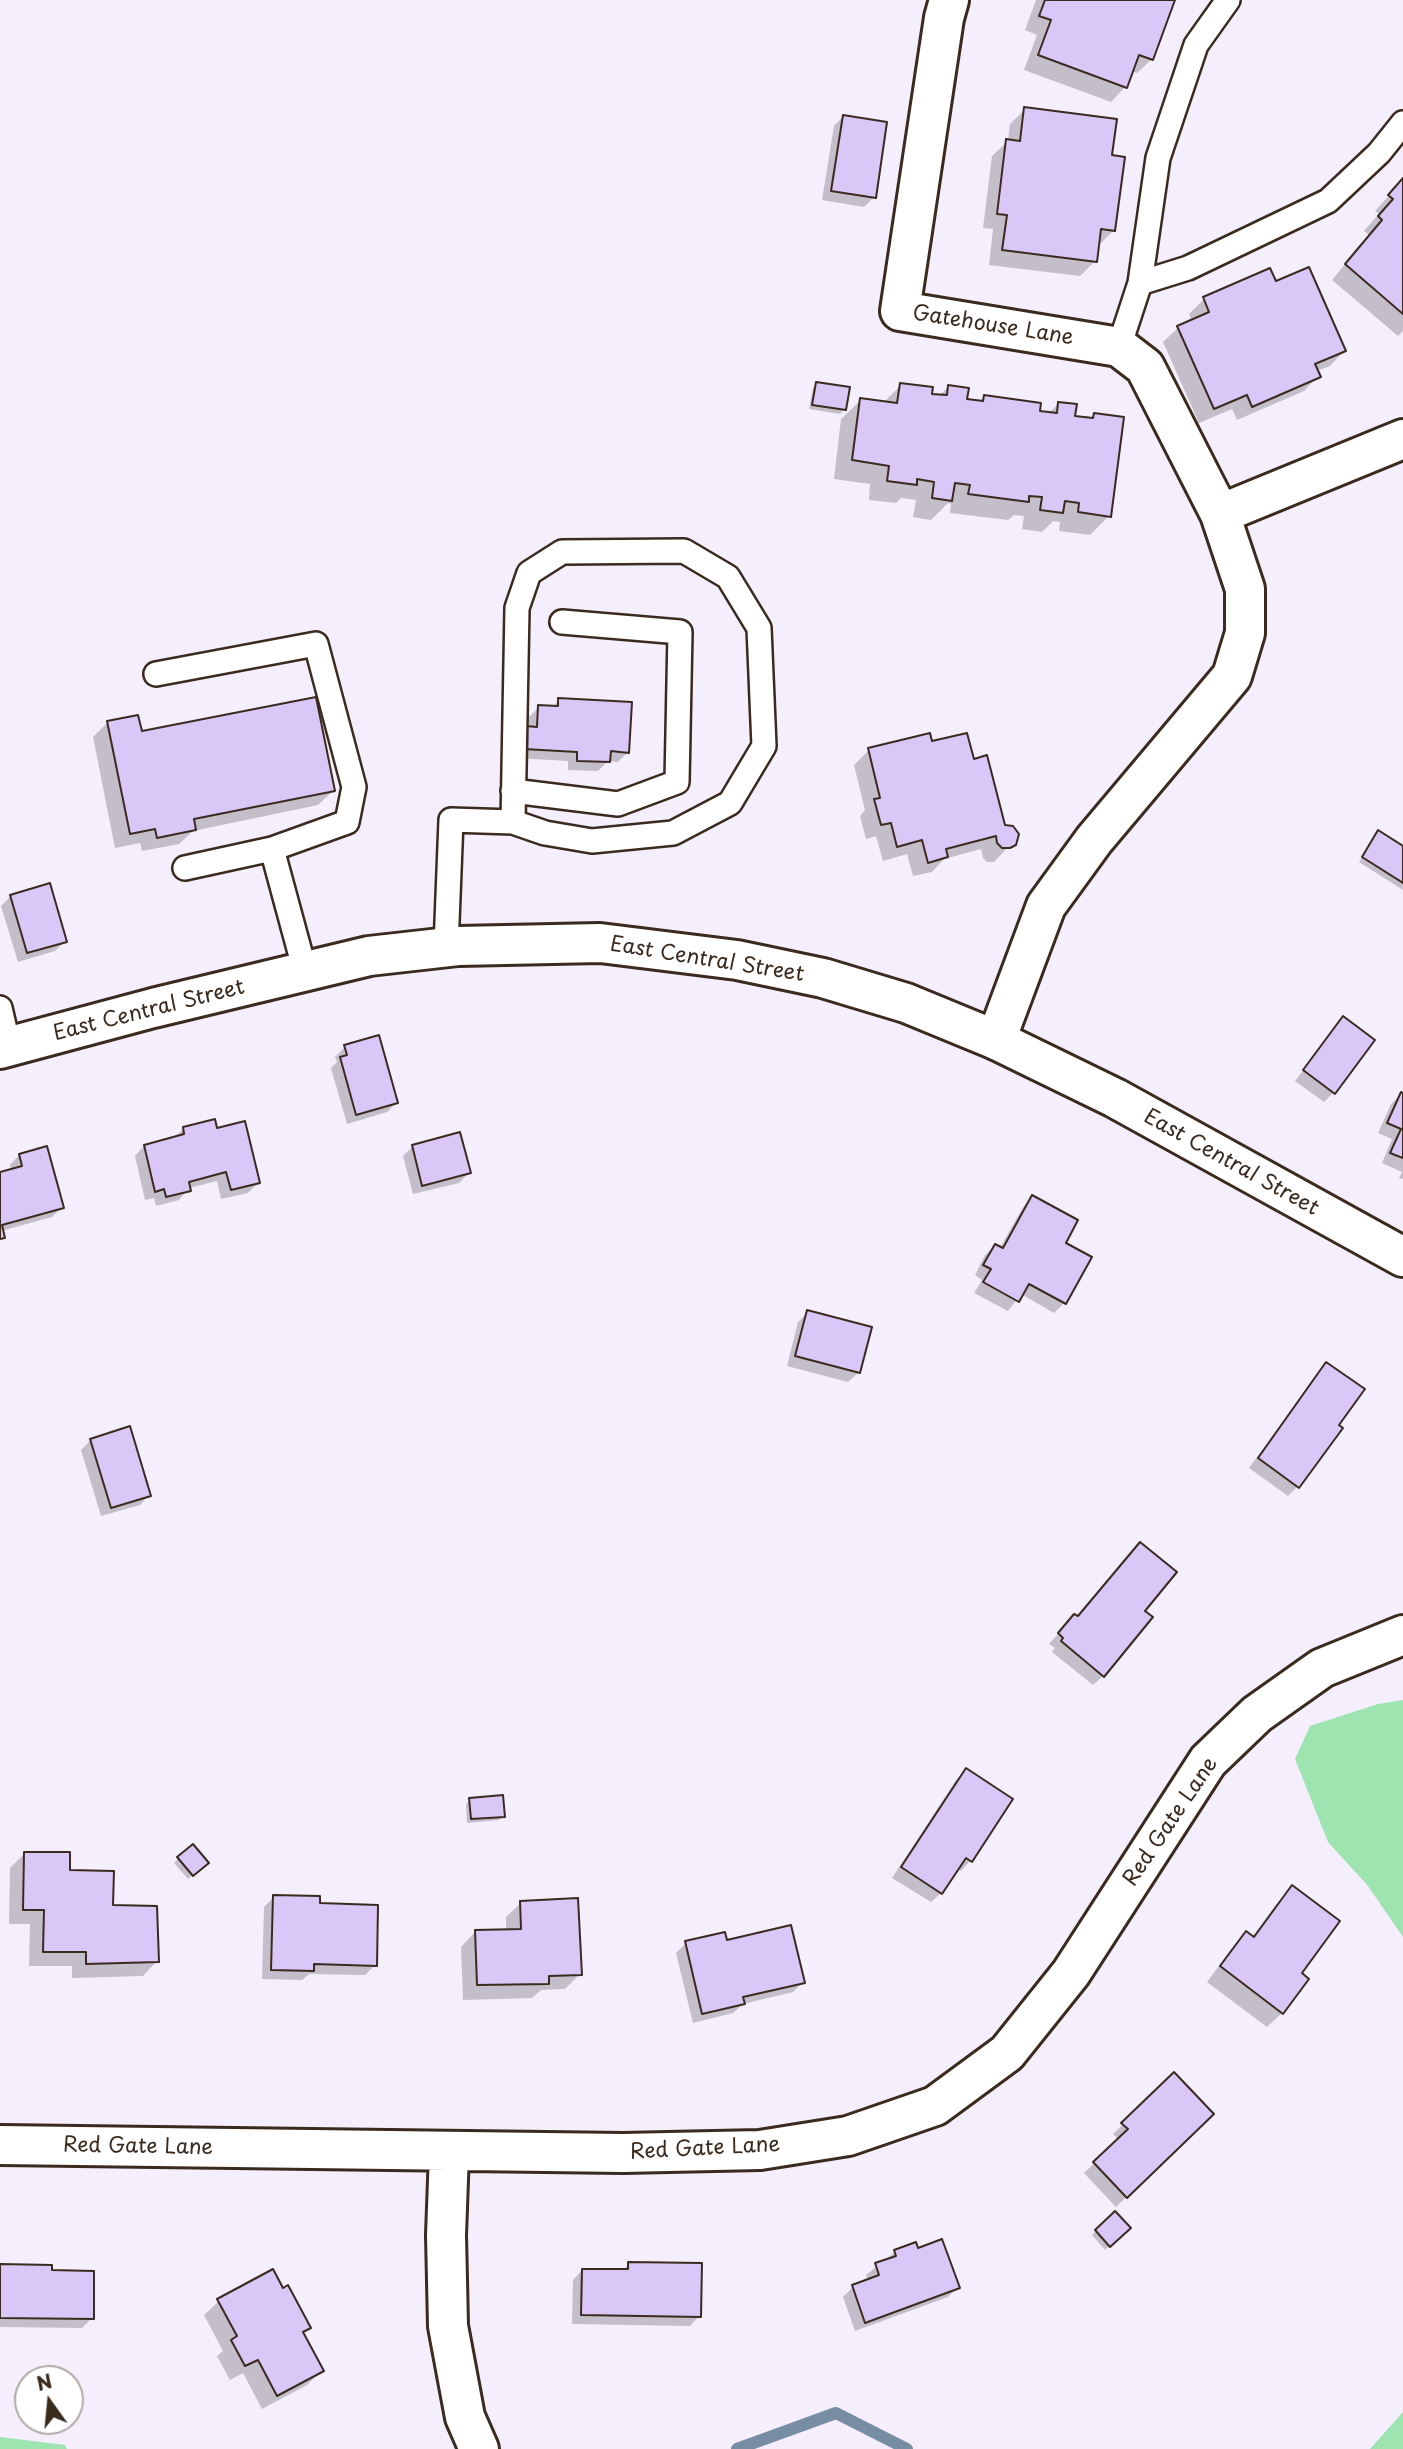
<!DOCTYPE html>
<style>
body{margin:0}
#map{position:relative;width:1403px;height:2449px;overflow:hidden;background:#f4eefd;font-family:"Playpen Sans",sans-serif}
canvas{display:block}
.north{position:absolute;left:14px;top:2365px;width:70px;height:70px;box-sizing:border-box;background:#fff;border:2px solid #b1aaa5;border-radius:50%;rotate:345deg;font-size:19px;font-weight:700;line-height:28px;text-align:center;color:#3b2a1e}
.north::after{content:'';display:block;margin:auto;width:24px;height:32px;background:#3b2a1e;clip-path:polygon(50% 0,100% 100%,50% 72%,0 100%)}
</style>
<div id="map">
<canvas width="1403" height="2449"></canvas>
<div class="north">N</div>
</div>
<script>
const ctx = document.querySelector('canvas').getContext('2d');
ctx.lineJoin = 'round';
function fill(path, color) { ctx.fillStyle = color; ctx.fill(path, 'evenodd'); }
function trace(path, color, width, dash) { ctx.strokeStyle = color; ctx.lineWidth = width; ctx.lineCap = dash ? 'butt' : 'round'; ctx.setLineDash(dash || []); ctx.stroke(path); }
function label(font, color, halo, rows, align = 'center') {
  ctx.font = font + ' "Playpen Sans",sans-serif'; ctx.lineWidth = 5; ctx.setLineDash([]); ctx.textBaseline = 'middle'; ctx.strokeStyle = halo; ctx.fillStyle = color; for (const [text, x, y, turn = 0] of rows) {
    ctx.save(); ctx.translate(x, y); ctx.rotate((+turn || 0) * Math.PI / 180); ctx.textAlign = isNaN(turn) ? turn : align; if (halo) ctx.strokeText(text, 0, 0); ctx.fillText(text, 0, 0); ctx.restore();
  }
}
const green = new Path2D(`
 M1403,1700V1937L1368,1886L1328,1842L1295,1759L1310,1726L1378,1704Z
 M1403,2412V2449H1370Z
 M0,2437L65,2445L67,2449H0Z`);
const shadow = new Path2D(`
 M1036,0H1173L1152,59L1137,73L1131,71L1125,87L1111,102L1024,70L1037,35L1025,30Z
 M1025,109L1111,157L1114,230L1099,245L1095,261L1080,276L989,265L993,229L983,228L992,156L1008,141L1010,124Z
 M843,117L874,197L864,207L822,200L834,126Z
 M1403,180V331L1398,336L1332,280L1369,235L1364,231L1379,214L1375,211Z
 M1269,270L1275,284L1344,351L1330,366L1316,371L1318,376L1304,391L1237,420L1232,409L1199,423L1163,342L1178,328L1192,321L1189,314L1204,299Z
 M817,384L844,409L840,414L809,409L813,388Z
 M901,385L939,396L948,387L965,400L979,402L984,397L1048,414L1058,404L1073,418L1089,420L1094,415L1109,516L1090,535L1059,531L1060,522L1053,521L1042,532L1022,529L1024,516L1014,515L1008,520L950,513L951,504L948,503L931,520L913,517L916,500L901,498L896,503L869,500L870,484L834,479L841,419L861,400L883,403Z
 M559,700L628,752L618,762L608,761L598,771L568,770V761L515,758L529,728V717L539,707L552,708Z
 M108,722L140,733L333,791L318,805L193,831L179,844L142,851L140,843L115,848L93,737Z
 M930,743L972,761L1003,826L1017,838L994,862H987L983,858L981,849L944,859L932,872L913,876L907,854L883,861L876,836L866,839L860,816L865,810L854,765L869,750Z
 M1374,837L1403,848V890L1359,862Z
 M11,896L65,941L55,951L18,962L1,906Z
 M1343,1018L1334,1092L1324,1102L1295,1081Z
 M378,1037L396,1103L387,1112L347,1124L331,1068L337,1062L335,1057L345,1047Z
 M1401,1094L1403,1095V1179L1399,1178L1402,1172L1382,1163L1392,1139L1378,1133L1391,1104Z
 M184,1128L216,1131L258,1183L248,1193L221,1199L217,1181L189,1188L179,1200L156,1206L154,1198L145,1200L135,1156L144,1146L174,1138Z
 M413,1146L469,1173L459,1183L413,1194L403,1156Z
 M19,1155L62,1207L52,1217L1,1231L3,1237L0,1240V1174L11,1171L10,1165Z
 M1033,1197L1064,1244V1303L1054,1313L1021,1294L1008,1311L974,1293L982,1280L975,1275L985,1255L995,1246L1000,1248L1023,1207Z
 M808,1312L869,1328L858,1373L848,1382L787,1366L798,1322Z
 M1326,1364L1298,1486L1288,1496L1249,1468L1317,1374Z
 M91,1440L149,1495L140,1505L101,1516L81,1450Z
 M1143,1611L1103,1676L1093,1685L1052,1652L1055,1648L1049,1644L1065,1626L1077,1617Z
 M966,1771L970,1861L961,1871L957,1868L941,1893L931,1902L892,1878L956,1780Z
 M470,1800L503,1816L499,1820L467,1823L466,1804Z
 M24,1854L68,1871L111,1907L157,1961L143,1976L72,1978V1966H29L30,1924H9L10,1868Z
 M179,1858L202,1867L188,1879L174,1863Z
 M1292,1888L1299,1974L1282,2013L1267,2027L1207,1982L1232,1948L1247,1933L1252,1937L1278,1902Z
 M274,1897L318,1905L375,1965L365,1975L309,1974L302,1980L262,1979L264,1907Z
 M521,1903L580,1974L565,1989L541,1990L532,1998L463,2000L461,1947L475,1932L506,1931V1917Z
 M726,1942L803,1982L793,1992L743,2004L733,2013L693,2023L676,1953L686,1943Z
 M1174,2075L1212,2114L1116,2207L1084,2173L1119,2140L1113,2134Z
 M1115,2214L1128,2228L1105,2250L1092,2235Z
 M917,2250L958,2287L948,2297L855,2331L843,2297L853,2287L868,2281L866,2275L895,2252Z
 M629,2264L699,2316L690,2326L572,2324L573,2280L582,2270L622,2271Z
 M0,2266L51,2272L92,2318L82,2328L0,2327Z
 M282,2290L309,2327L302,2334L322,2370L307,2385L262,2409L243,2373L230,2380L217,2356L223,2351L204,2315L219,2301Z`);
const stream = new Path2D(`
 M737,2449L836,2413L907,2449`);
const building = new Path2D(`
 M1045,0H1175L1153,60L1139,55L1127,88L1038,55L1051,20L1039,16Z
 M1024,107L1117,119L1112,155L1125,157L1115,231L1101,229L1097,262L1002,250L1007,215L997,214L1006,139L1020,141Z
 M843,115L887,122L876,198L831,191Z
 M1403,178V314L1345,264L1382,220L1378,216L1393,199L1388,195Z
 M1309,267L1346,351L1315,364L1321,377L1252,407L1247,395L1214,409L1177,326L1209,312L1203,297L1270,268L1276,281Z
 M816,382L850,387L846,410L812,405Z
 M900,383L933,387L932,394L947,395L948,385L969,388L967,399L983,401L984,395L1041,403L1040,411L1057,413L1058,402L1077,404L1075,416L1093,418L1094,413L1124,417L1111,517L1078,512L1079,503L1065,501L1063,513L1040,510L1042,497L1029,496V502L968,494L970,485L955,483L952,501L932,498L934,482L917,479V485L887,481L889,466L852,460L860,398L897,403Z
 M316,697L335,791L194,819L196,830L157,838L155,829L130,834L107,721L138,715L142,731Z
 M558,698L632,702L629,753L611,751L610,762L577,761V752L524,749L526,726L537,727L538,705L558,706Z
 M930,733L932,741L967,733L974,759L987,755L1005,825L1013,826L1019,834L1016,845L1010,848H1002L997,843L996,836L946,849L948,857L928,863L922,840L897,847L891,823L881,825L874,799L880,798L868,748Z
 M1378,830L1403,846V883L1362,857Z
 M50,883L67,942L27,953L10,895Z
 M1343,1016L1375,1040L1335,1094L1303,1070Z
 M379,1035L398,1103L356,1115L340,1057L347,1055L344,1045Z
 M1401,1092L1403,1093V1158L1390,1153L1401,1129L1387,1123Z
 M215,1119L217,1128L245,1121L260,1183L231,1190L226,1172L189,1182L191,1191L166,1197L164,1189L155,1192L144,1145L184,1134L183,1127Z
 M460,1132L471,1173L422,1186L412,1145Z
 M47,1146L64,1208L2,1225L5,1238L0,1239V1172L22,1166L19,1154Z
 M1032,1195L1078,1220L1066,1243L1092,1257L1066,1304L1029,1284L1019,1302L983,1282L991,1269L983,1265L995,1244L1003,1248Z
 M807,1310L872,1327L860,1373L795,1356Z
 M1326,1362L1365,1389L1339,1425L1343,1428L1299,1488L1258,1458Z
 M130,1426L151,1496L111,1508L90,1439Z
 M1140,1542L1177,1572L1145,1611L1153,1617L1104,1677L1061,1641L1063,1638L1058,1633L1074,1614L1078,1616Z
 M966,1768L1013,1799L972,1862L966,1858L942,1894L901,1867Z
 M503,1795L505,1817L471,1819L469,1798Z
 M193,1844L209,1863L193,1876L177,1857Z
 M24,1852H70V1870L114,1871L113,1905L157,1906L159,1962L86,1964V1952H43L44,1910H23Z
 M1292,1885L1340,1921L1302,1973L1309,1979L1283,2014L1220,1966L1246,1931L1254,1937Z
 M273,1895L320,1896V1903L378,1905L377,1966L314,1964V1971L271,1970Z
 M578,1898L582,1975L549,1976V1984L477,1985L475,1930L521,1929L520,1901Z
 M791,1925L805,1983L743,1997L745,2004L702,2014L685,1941L725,1932L727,1940Z
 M1174,2072L1214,2114L1127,2198L1093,2162L1128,2129L1121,2123Z
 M1115,2211L1131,2228L1110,2247L1095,2230Z
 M942,2239L960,2288L865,2323L852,2285L879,2275L875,2263L896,2256L894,2250L916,2242L918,2248Z
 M628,2262L702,2263L701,2317L581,2315L582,2269H628Z
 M0,2264L52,2265V2270L94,2271V2319L0,2318Z
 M273,2269L283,2288L288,2285L311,2328L303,2332L324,2371L277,2396L258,2360L245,2366L231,2340L237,2336L217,2299Z`);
const service = new Path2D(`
 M1140,283L1188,268L1328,201L1379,153L1403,123
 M1119,347L1140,283L1158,158L1196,45L1228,0
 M156,674L316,644L354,787L347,822L272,849
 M513,791L618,804L677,782L680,632L562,622
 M185,868L272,849L305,971
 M446,947L451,820L513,822L545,833L592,841L673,833L730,803L764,746L759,628L728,577L684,551L562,552L529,573L517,608L513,822
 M0,1008L9,1047`);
const minor = new Path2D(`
 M949,0L944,18L900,311L1119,347L1145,367L1220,514L1245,589V633L1232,676L1094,840L1046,906L996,1040
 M1220,514L1403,439
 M0,2145L623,2153L760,2150L848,2136L935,2106L1007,2053L1071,1973L1208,1761L1257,1714L1322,1668L1403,1635
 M449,2152L446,2235L448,2326L465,2417L479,2449`);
const secondary = new Path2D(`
 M0,1049L153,1008L369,956L458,946L600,943L737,960L823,978L906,1003L996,1040L1115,1098L1403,1257`);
const streetNames = [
 ["Gatehouse Lane",993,326,9],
 ["East Central Street",707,960,9],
 ["East Central Street",149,1011,-14],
 ["East Central Street",1231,1163,29],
 ["Red Gate Lane",1171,1822,-56],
 ["Red Gate Lane",138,2147,1],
 ["Red Gate Lane",705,2149,-3]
];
fill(green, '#9ee4b1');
fill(shadow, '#0003');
trace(stream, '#778da3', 12);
fill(building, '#d9c7f8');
trace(building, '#3b2a1e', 2);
trace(service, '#3b2a1e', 28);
trace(minor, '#3b2a1e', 44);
trace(secondary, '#3b2a1e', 44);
trace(service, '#fff', 23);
trace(minor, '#fff', 38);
trace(secondary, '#fff', 38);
label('21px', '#3b2a1e', '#fff', streetNames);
</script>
